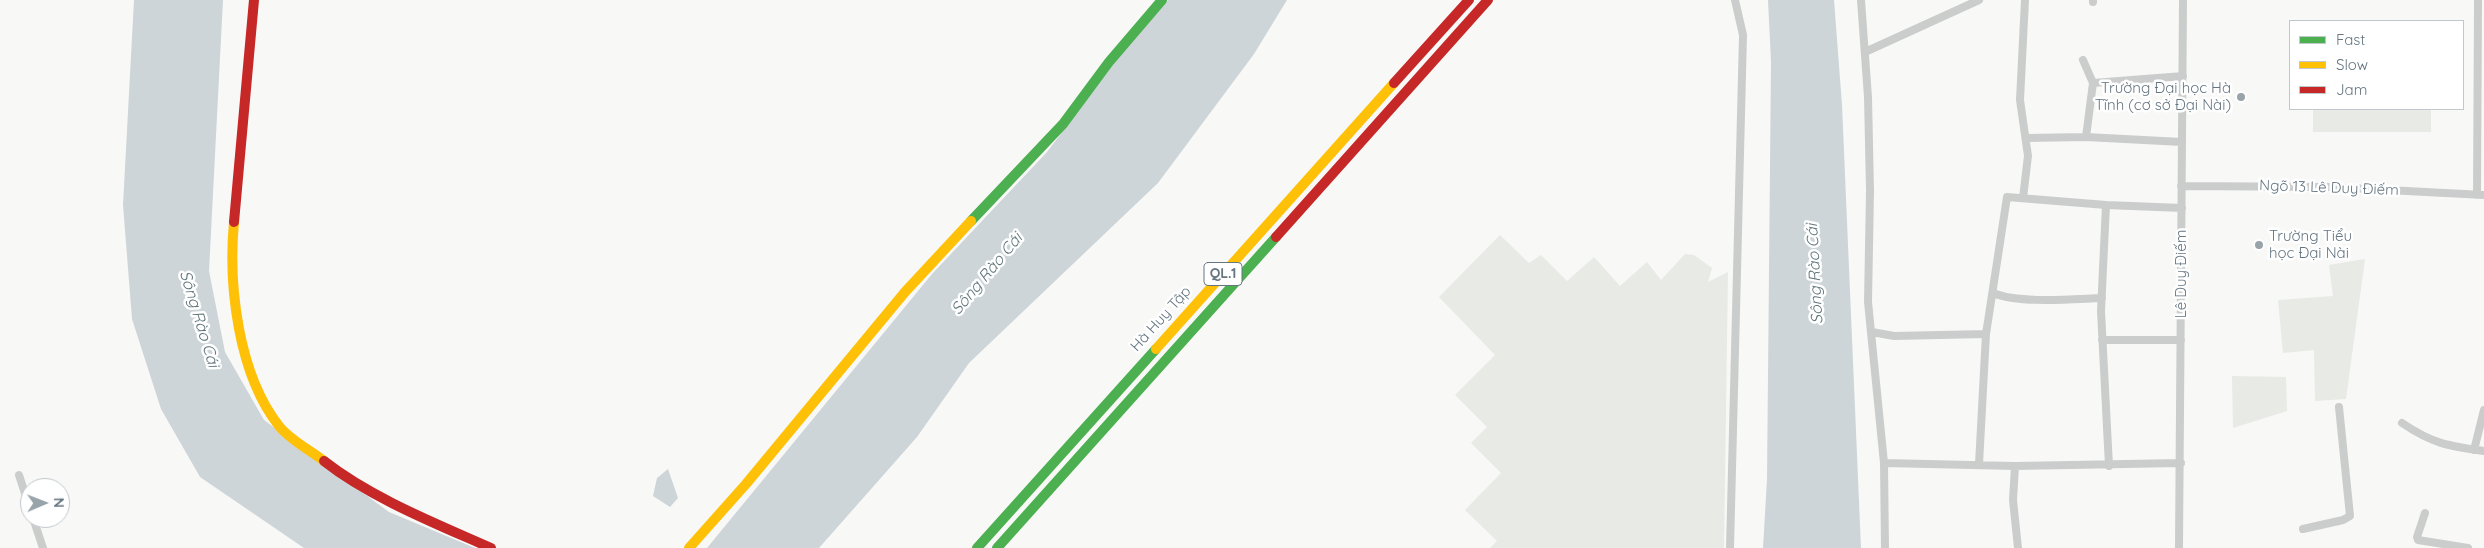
<!DOCTYPE html>
<meta charset="utf-8">
<style>
body{margin:0}
#map{position:relative;width:2484px;height:548px;overflow:hidden;background:#f8f8f7;font-family:Quicksand,sans-serif}
canvas{display:block}
.legend{position:absolute;left:2289px;top:20px;width:175px;height:90px;box-sizing:border-box;background:#fff;border:1px solid #c1c8cd;margin:0;padding:6px 9px;list-style:none;font-size:15px;color:#657681}
.legend li{display:flex;align-items:center;gap:10px;height:25px}
.legend b{width:25px;border:1px solid #c1c8cd}
.north{position:absolute;left:20px;top:478px;width:50px;height:50px;box-sizing:border-box;background:#fff;border:1px solid #c1c8cd;border-radius:50%;rotate:89deg;font-size:14px;font-weight:700;line-height:20px;text-align:center;color:#657681}
.north::after{content:'';display:block;margin:auto;width:18px;height:22px;background:#98a4aa;clip-path:polygon(50% 0,100% 100%,50% 72%,0 100%)}
</style>
<div id="map">
<canvas width="2484" height="548"></canvas>
<ul class="legend">
<li><b style="height:6px;background:#4caf50"></b>Fast</li>
<li><b style="height:6px;background:#ffc107"></b>Slow</li>
<li><b style="height:6px;background:#c62828"></b>Jam</li>
</ul>
<div class="north">N</div>
</div>
<script>
const ctx = document.querySelector('canvas').getContext('2d');
ctx.lineJoin = 'round';
function fill(path, color) { ctx.fillStyle = color; ctx.fill(path, 'evenodd'); }
function trace(path, color, width, dash) { ctx.strokeStyle = color; ctx.lineWidth = width; ctx.lineCap = dash ? 'butt' : 'round'; ctx.setLineDash(dash || []); ctx.stroke(path); }
function label(font, color, halo, rows, align = 'center') {
  ctx.font = font + ' Quicksand,sans-serif'; ctx.lineWidth = 5; ctx.setLineDash([]); ctx.textBaseline = 'middle'; ctx.strokeStyle = halo; ctx.fillStyle = color; for (const [text, x, y, turn = 0] of rows) {
    ctx.save(); ctx.translate(x, y); ctx.rotate((+turn || 0) * Math.PI / 180); ctx.textAlign = isNaN(turn) ? turn : align; if (halo) ctx.strokeText(text, 0, 0); ctx.fillText(text, 0, 0); ctx.restore();
  }
}
const green = new Path2D(`
 M2313,109H2431V132H2313Z
 M1500,235L1529,263L1541,255L1567,281L1594,257L1620,286L1647,262L1661,280L1685,254L1694,255L1712,268L1708,282L1728,272L1724,548H1490L1497,541L1465,510L1501,473L1471,443L1487,427L1455,395L1495,355L1439,297Z
 M2365,259L2346,399L2315,401L2314,350L2283,353L2278,300L2333,296L2329,265Z
 M2232,376L2286,377L2287,411L2233,428Z`);
const water = new Path2D(`
 M134,0H223L209,271L225,352L264,420L389,512L475,548H304L200,477L161,409L132,319L123,205Z
 M1168,0H1287L1254,54L1158,183L969,363L917,437L819,548H707L932,274L1047,152L1138,32Z
 M1768,0H1834L1842,105L1861,548H1763L1767,479L1771,62Z
 M668,469L678,498L670,507L653,496L657,478Z`);
const street = new Path2D(`
 M1861,0L1868,97L1870,191L1868,302L1884,463
 M2093,0V2
 M1865,52L1979,0
 M2083,60L2093,83L2086,137
 M2093,83L2183,76
 M2026,138L2086,137L2182,142
 M2181,186L2329,187L2484,195
 M2477,195L2478,0
 M2023,198L2028,156L2020,100L2025,0
 M1993,293C2019,304 2073,299 2102,298
 M1872,332L1894,336L1986,334
 M2102,340H2181
 M2402,423C2433,444 2449,446 2484,451
 M2474,450L2484,410
 M1979,464L1986,334L2007,197L2106,205
 M2015,466L2013,500L2018,548
 M2109,466L2101,311L2106,205L2182,208
 M19,475L30,509
 M2425,513L2417,537L2418,540L2468,548
 M33,518L43,548
 M2303,529L2343,520L2350,516L2339,407
 M1730,548L1743,35L1735,0
 M1885,548L1884,463L2015,466L2181,463
 M2179,548L2183,0`);
const fast = new Path2D(`
 M971,221L1063,124L1109,62L1162,0
 M977,548L1156,349
 M997,548L1276,237`);
const slow = new Path2D(`
 M234,222C228,285 238,374 279,426C290,440 310,450 324,461
 M1156,349L1394,83
 M689,548L746,484L905,292L971,221`);
const jam = new Path2D(`
 M1394,83L1469,0
 M234,222L254,0
 M1276,237L1488,0
 M324,461C371,498 437,524 491,548`);
const markers = [
 [2241,97,5,"#98a4aa"],
 [2259,245,5,"#98a4aa"]
];
const shields = [
 [1223,274,38]
];
const shieldNames = [
 ["QL.1",1223,274]
];
const poiNames = [
 ["Trường Đại học Hà",2231,88],
 ["Tĩnh (cơ sở Đại Nài)",2231,105],
 ["Trường Tiểu",2269,236,"left"],
 ["học Đại Nài",2269,253,"left"]
];
const streetNames = [
 ["Ngõ 13 Lê Duy Điếm",2329,188,2],
 ["Lê Duy Điếm",2181,274,-90],
 ["Hà Huy Tập",1161,319,-48]
];
const waterNames = [
 ["Sông Rào Cái",987,274,-50],
 ["Sông Rào Cái",1815,274,-93],
 ["Sông Rào Cái",199,319,73]
];
fill(green, '#e7eae5');
fill(water, '#cdd5d8');
trace(street, '#cbcdcd', 8);
trace(fast, '#4caf50', 10);
trace(slow, '#ffc107', 10);
trace(jam, '#c62828', 10);
for (const [x, y, r, color] of markers) { const dot = new Path2D(); dot.arc(x, y, r, 0, 2 * Math.PI); ctx.fillStyle = color; ctx.fill(dot); trace(dot, '#fff', 2); }
for (const [x, y, w] of shields) { const box = new Path2D(); box.roundRect(x - w / 2, y - 11.5, w, 23, 4); ctx.fillStyle = '#fff'; ctx.fill(box); trace(box, '#657681', 1); }
label('bold 14px', '#657681', null, shieldNames);
label('15px', '#657681', '#fff', poiNames, 'right');
label('15px', '#657681', '#fff', streetNames);
label('italic 16px', '#5f757b', '#fff', waterNames);
</script>
